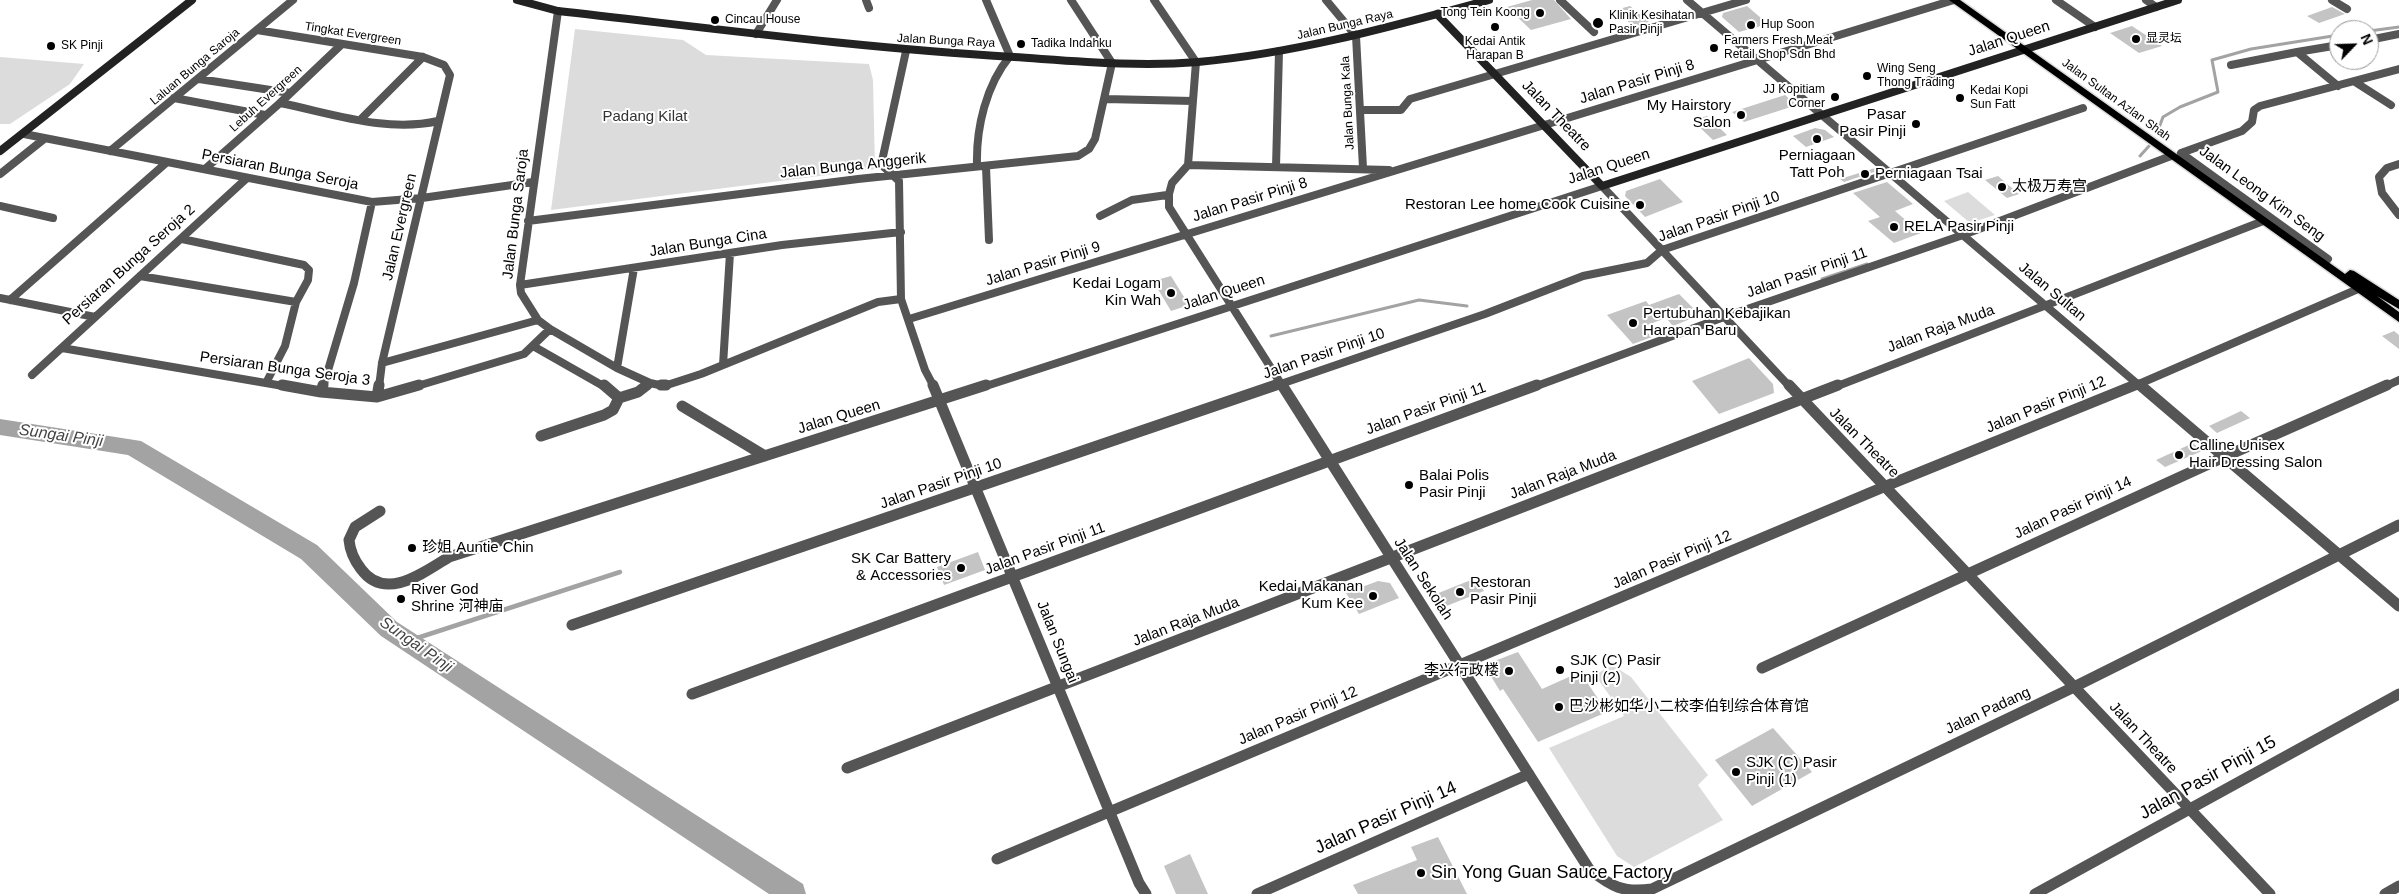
<!DOCTYPE html>
<meta charset="utf-8">
<style>
body{margin:0}
#map{position:relative;width:2399px;height:894px;overflow:hidden;background:#fff;font-family:Arial,sans-serif}
canvas{display:block}
.north{position:absolute;left:2329px;top:20px;width:50px;height:50px;box-sizing:border-box;background:#fff;border:1px solid #999;border-radius:50%;rotate:66deg;font-size:14px;font-weight:700;line-height:20px;text-align:center;color:#000}
.north::after{content:'';display:block;margin:auto;width:18px;height:22px;background:#000;clip-path:polygon(50% 0,100% 100%,50% 72%,0 100%)}
</style>
<div id="map">
<canvas width="2399" height="894"></canvas>
<div class="north">N</div>
</div>
<script>
const ctx = document.querySelector('canvas').getContext('2d');
ctx.lineJoin = 'round';
function fill(path, color) { ctx.fillStyle = color; ctx.fill(path, 'evenodd'); }
function trace(path, color, width, dash) { ctx.strokeStyle = color; ctx.lineWidth = width; ctx.lineCap = dash ? 'butt' : 'round'; ctx.setLineDash(dash || []); ctx.stroke(path); }
function label(font, color, halo, rows, align = 'center') {
  ctx.font = font + ' Arial,"Noto Sans SC",sans-serif'; ctx.lineWidth = 4; ctx.setLineDash([]); ctx.textBaseline = 'middle'; ctx.strokeStyle = halo; ctx.fillStyle = color; for (const [text, x, y, turn = 0] of rows) {
    ctx.save(); ctx.translate(x, y); ctx.rotate((+turn || 0) * Math.PI / 180); ctx.textAlign = isNaN(turn) ? turn : align; if (halo) ctx.strokeText(text, 0, 0); ctx.fillText(text, 0, 0); ctx.restore();
  }
}
const green = new Path2D(`
 M575,29L683,40L706,55L869,64L873,80L875,169L551,210Z
 M0,57L84,64L70,84L10,124H0Z
 M1968,192L1995,215L1970,223L1944,201Z
 M1612,665L1631,677L1708,775L1698,785L1723,820L1634,867L1617,856L1549,748L1624,716L1595,675Z`);
const streamFar1 = new Path2D(`
 M2369,31L2399,27
 M2157,133L2163,117L2180,107L2218,92L2212,60L2251,49L2339,35
 M2140,156L2149,146
 M1822,279L1867,264
 M1271,336L1419,300L1467,306`);
const stream = new Path2D(`
 M408,641L620,572`);
const river = new Path2D(`
 M0,419L141,441L317,545L397,622L803,884L806,894H769L381,636L301,559L128,455L0,435Z`);
const building = new Path2D(`
 M1532,0H1554L1571,19L1531,30L1507,7Z
 M1630,6L1649,22L1634,27L1615,10Z
 M1747,6L1768,24L1739,32L1722,17L1723,13Z
 M2332,7L2345,14L2319,23L2307,16Z
 M2132,26L2162,46L2139,53L2110,33Z
 M1785,95L1797,105L1744,122L1732,112Z
 M1707,116L1727,135L1713,140L1692,120Z
 M1815,128L1825,130L1834,137L1806,147L1793,136Z
 M1875,168L1877,171L1844,182L1840,179Z
 M1998,176L2019,194L2007,198L1985,180Z
 M1660,179L1683,202L1645,217L1625,196L1626,191Z
 M1887,182L1913,204L1895,211L1921,233L1894,243L1868,221L1880,217L1853,193Z
 M1171,276L1189,305L1171,311L1153,281Z
 M1679,294L1700,315L1673,326L1666,318L1642,327L1652,337L1633,344L1607,315L1646,301L1649,305Z
 M2394,331L2399,335V349L2382,336Z
 M1749,358L1773,384L1774,393L1719,414L1692,381Z
 M2241,411L2250,418L2217,433L2209,426Z
 M2193,443L2202,451L2165,467L2156,460Z
 M978,552L985,570L944,585L937,567Z
 M1476,578L1484,591L1444,607L1436,594Z
 M1378,581L1390,583L1399,598L1359,614L1346,593Z
 M1518,652L1542,689L1580,672L1607,712L1538,742L1503,689L1500,691L1484,665Z
 M1773,728L1812,772L1752,806L1715,760Z
 M1438,837L1467,894H1358L1353,885L1417,860L1411,847Z
 M1190,854L1208,894H1176L1164,866Z`);
const streetFar1 = new Path2D(`
 M866,0L869,8
 M1154,0L1196,62L1188,165L1172,183L1169,194V207L1283,387
 M1326,0L1356,36L1363,168
 M1560,0L1594,32
 M1687,0L2141,387
 M2056,0L2095,27
 M2146,0L2156,7
 M2332,0L2347,9
 M558,11L520,285L521,293L538,320L550,329L617,368L650,383L664,386L701,374L878,302L901,299
 M257,30L423,57L444,65L450,75L382,363L379,387
 M756,34L777,0
 M2369,40L2399,34
 M906,51L882,161L884,167L899,181L901,299L925,370L934,387
 M2231,65L2297,52
 M199,79L290,93
 M2355,82L2391,105
 M2338,86L2297,52L2339,45
 M174,98L265,115
 M1105,99L1193,101
 M280,103C331,113 386,133 438,121
 M1361,110H1401L1410,99L1746,0
 M362,118L423,57
 M24,134L372,202L422,198L533,182
 M110,151L293,0
 M2399,164L2387,168L2379,177L2382,193L2399,215
 M977,165C976,128 986,85 1010,56L986,0
 M1188,165L1389,170
 M986,167L989,240
 M1276,167L1279,51
 M205,169L280,103L342,44
 M0,174L44,139
 M0,206L53,218
 M1100,216L1132,200L1167,195
 M528,221L858,179L1078,156L1089,149L1095,139L1112,63L1071,0
 M182,239L304,265L309,270L308,280L296,302L285,346L266,383
 M2328,259L2181,153L2242,131L2252,122L2254,110L2260,106L2399,69
 M140,276L296,302
 M520,285L782,245L901,232
 M0,298L95,317
 M10,300L166,163
 M909,319L1954,0
 M533,346L605,387
 M62,348L289,387
 M382,363L538,320
 M723,365L730,253
 M617,368L634,268
 M32,375L247,178
 M323,387L354,283L372,202
 M414,387L524,354L550,329
 M645,387L650,383
 M983,387L1602,186L1790,387
 M1272,387L1485,314L1583,276L1647,263L1662,250L2083,108
 M1534,387L1724,317L1963,235L2171,156
 M1835,387L2271,218
 M2132,387L2358,289
 M2384,387L2399,380`);
const street = new Path2D(`
 M282,385L321,392L377,397L419,385
 M604,385L619,398L638,392L647,385
 M661,385H666
 M933,385L1139,883L1146,894
 M1282,385L1589,869C1612,887 1623,893 1652,889L2074,687L2399,525
 M1789,385L2270,894
 M2140,385L2399,606
 M321,392L323,385
 M377,397L379,385
 M682,406L765,456
 M541,436L604,415L613,410L619,398
 M380,511L355,527L349,540C350,551 354,560 361,569C385,602 423,573 449,557L986,385
 M572,625L1276,385
 M1762,668L2224,457L2387,385
 M692,694L1537,385
 M847,768L1838,385
 M997,859L1886,486L2135,385
 M1257,894L1529,774
 M2035,894L2399,694
 M2385,894L2399,886`);
const secondary = new Path2D(`
 M517,0L558,11C710,28 861,48 1014,57C1075,61 1137,67 1198,62C1298,53 1393,26 1489,0
 M1437,14L1602,186L2178,0
 M0,151L192,0`);
const primary = new Path2D(`
 M1949,0H1960L2345,274L2350,270L2354,271L2399,300V309L2377,296L2399,312V322Z`);
const markers = [
 [1540,13,5,"#000"],
 [715,20,5,"#000"],
 [1598,23,6,"#000"],
 [1751,25,5,"#000"],
 [1495,27,5,"#000"],
 [2136,39,5,"#000"],
 [1021,44,5,"#000"],
 [51,46,5,"#000"],
 [1714,48,5,"#000"],
 [1867,76,5,"#000"],
 [1835,97,5,"#000"],
 [1960,98,5,"#000"],
 [1741,115,5,"#000"],
 [1916,124,5,"#000"],
 [1817,139,5,"#000"],
 [1865,174,5,"#000"],
 [2002,187,5,"#000"],
 [1640,205,5,"#000"],
 [1894,227,5,"#000"],
 [1171,293,5,"#000"],
 [1633,323,5,"#000"],
 [2179,455,5,"#000"],
 [1409,485,5,"#000"],
 [412,548,5,"#000"],
 [961,568,5,"#000"],
 [1460,592,5,"#000"],
 [1373,596,5,"#000"],
 [401,599,5,"#000"],
 [1560,670,5,"#000"],
 [1509,671,5,"#000"],
 [1559,707,5,"#000"],
 [1736,772,5,"#000"],
 [1421,873,5,"#000"]
];
const farPoinames = [
 ["Tong Tein Koong",1530,13,"right"],
 ["Klinik Kesihatan",1609,16],
 ["Pasir Pinji",1609,30],
 ["Cincau House",725,20],
 ["Hup Soon",1761,25],
 ["显灵坛",2146,39],
 ["Farmers Fresh Meat",1724,41],
 ["Retail Shop Sdn Bhd",1724,55],
 ["Kedai Antik",1495,42,"center"],
 ["Harapan B",1495,56,"center"],
 ["Tadika Indahku",1031,44],
 ["SK Pinji",61,46],
 ["Wing Seng",1877,69],
 ["Thong Trading",1877,83],
 ["JJ Kopitiam",1825,90,"right"],
 ["Corner",1825,104,"right"],
 ["Kedai Kopi",1970,91],
 ["Sun Fatt",1970,105]
];
const farStreetnames = [
 ["Jalan Bunga Raya",1345,25,-13],
 ["Tingkat Evergreen",353,34,9],
 ["Jalan Bunga Raya",946,41,3],
 ["Laluan Bunga Saroja",195,67,-40],
 ["Lebuh Evergreen",266,99,-42],
 ["Jalan Sultan Azlan Shah",2116,100,36],
 ["Jalan Bunga Kala",1348,103,-93]
];
const streetNames = [
 ["Jalan Queen",2009,39,-18],
 ["Jalan Pasir Pinji 8",1637,82,-17],
 ["Jalan Theatre",1556,116,46],
 ["Jalan Bunga Anggerik",853,166,-6],
 ["Jalan Queen",1609,167,-18],
 ["Persiaran Bunga Seroja",280,170,11],
 ["Jalan Leong Kim Seng",2262,194,36],
 ["Jalan Pasir Pinji 8",1250,200,-17],
 ["Jalan Bunga Saroja",516,214,-83],
 ["Jalan Pasir Pinji 10",1719,217,-19],
 ["Jalan Evergreen",400,227,-77],
 ["Jalan Bunga Cina",708,243,-9],
 ["Jalan Pasir Pinji 9",1043,264,-17],
 ["Persiaran Bunga Seroja 2",129,265,-42],
 ["Jalan Pasir Pinji 11",1807,273,-19],
 ["Jalan Sultan",2052,292,40],
 ["Jalan Queen",1224,293,-18],
 ["Jalan Raja Muda",1941,329,-20],
 ["Jalan Pasir Pinji 10",1324,354,-19],
 ["Persiaran Bunga Seroja 3",285,369,8],
 ["Jalan Pasir Pinji 12",2046,405,-22],
 ["Jalan Pasir Pinji 11",1426,409,-20],
 ["Jalan Queen",839,417,-17],
 ["Jalan Theatre",1864,443,45],
 ["Jalan Raja Muda",1563,475,-21],
 ["Jalan Pasir Pinji 10",941,484,-19],
 ["Jalan Pasir Pinji 14",2073,508,-25],
 ["Jalan Pasir Pinji 11",1045,549,-20],
 ["Jalan Pasir Pinji 12",1672,560,-23],
 ["Jalan Sekolah",1423,579,57],
 ["Jalan Raja Muda",1186,622,-21],
 ["Jalan Sungai",1057,642,68],
 ["Jalan Padang",1988,711,-25],
 ["Jalan Pasir Pinji 12",1298,716,-23],
 ["Jalan Theatre",2143,738,47]
];
const poiNames = [
 ["My Hairstory",1731,106,"right"],
 ["Salon",1731,123,"right"],
 ["Pasar",1906,115,"right"],
 ["Pasir Pinji",1906,132,"right"],
 ["Perniagaan",1817,156,"center"],
 ["Tatt Poh",1817,173,"center"],
 ["Perniagaan Tsai",1875,174],
 ["太极万寿宫",2012,187],
 ["Restoran Lee home Cook Cuisine",1630,205,"right"],
 ["RELA Pasir Pinji",1904,227],
 ["Kedai Logam",1161,284,"right"],
 ["Kin Wah",1161,301,"right"],
 ["Pertubuhan Kebajikan",1643,314],
 ["Harapan Baru",1643,331],
 ["Calline Unisex",2189,446],
 ["Hair Dressing Salon",2189,463],
 ["Balai Polis",1419,476],
 ["Pasir Pinji",1419,493],
 ["珍姐 Auntie Chin",422,548],
 ["SK Car Battery",951,559,"right"],
 ["& Accessories",951,576,"right"],
 ["Restoran",1470,583],
 ["Pasir Pinji",1470,600],
 ["Kedai Makanan",1363,587,"right"],
 ["Kum Kee",1363,604,"right"],
 ["River God",411,590],
 ["Shrine 河神庙",411,607],
 ["SJK (C) Pasir",1570,661],
 ["Pinji (2)",1570,678],
 ["李兴行政楼",1499,671,"right"],
 ["巴沙彬如华小二校李伯钊综合体育馆",1569,707],
 ["SJK (C) Pasir",1746,763],
 ["Pinji (1)",1746,780]
];
const parkNames = [
 ["Padang Kilat",645,117]
];
const waterNames = [
 ["Sungai Pinji",61,436,8],
 ["Sungai Pinji",416,645,35]
];
const nearStreetnames = [
 ["Jalan Pasir Pinji 15",2208,778,-29],
 ["Jalan Pasir Pinji 14",1386,818,-24]
];
const nearPoinames = [
 ["Sin Yong Guan Sauce Factory",1431,873]
];
fill(green, '#dcdcdc');
trace(streamFar1, '#a3a3a3', 3);
trace(stream, '#a3a3a3', 4.5);
fill(river, '#a3a3a3');
fill(building, '#c4c4c4');
trace(primary, '#dbdbdb', 3);
trace(streetFar1, '#555', 8);
trace(street, '#555', 11);
trace(secondary, '#222', 8);
fill(primary, '#000');
for (const [x, y, r, color] of markers) { const dot = new Path2D(); dot.arc(x, y, r, 0, 2 * Math.PI); ctx.fillStyle = color; ctx.fill(dot); trace(dot, '#fff', 2); }
label('12px', '#000', '#fff', farPoinames, 'left');
label('12px', '#000', '#fff', farStreetnames);
label('15px', '#000', '#fff', streetNames);
label('15px', '#000', '#fff', poiNames, 'left');
label('15px', '#333', '#fff', parkNames);
label('italic 16px', '#444', '#fff', waterNames);
label('18px', '#000', '#fff', nearStreetnames);
label('18px', '#000', '#fff', nearPoinames, 'left');
</script>
